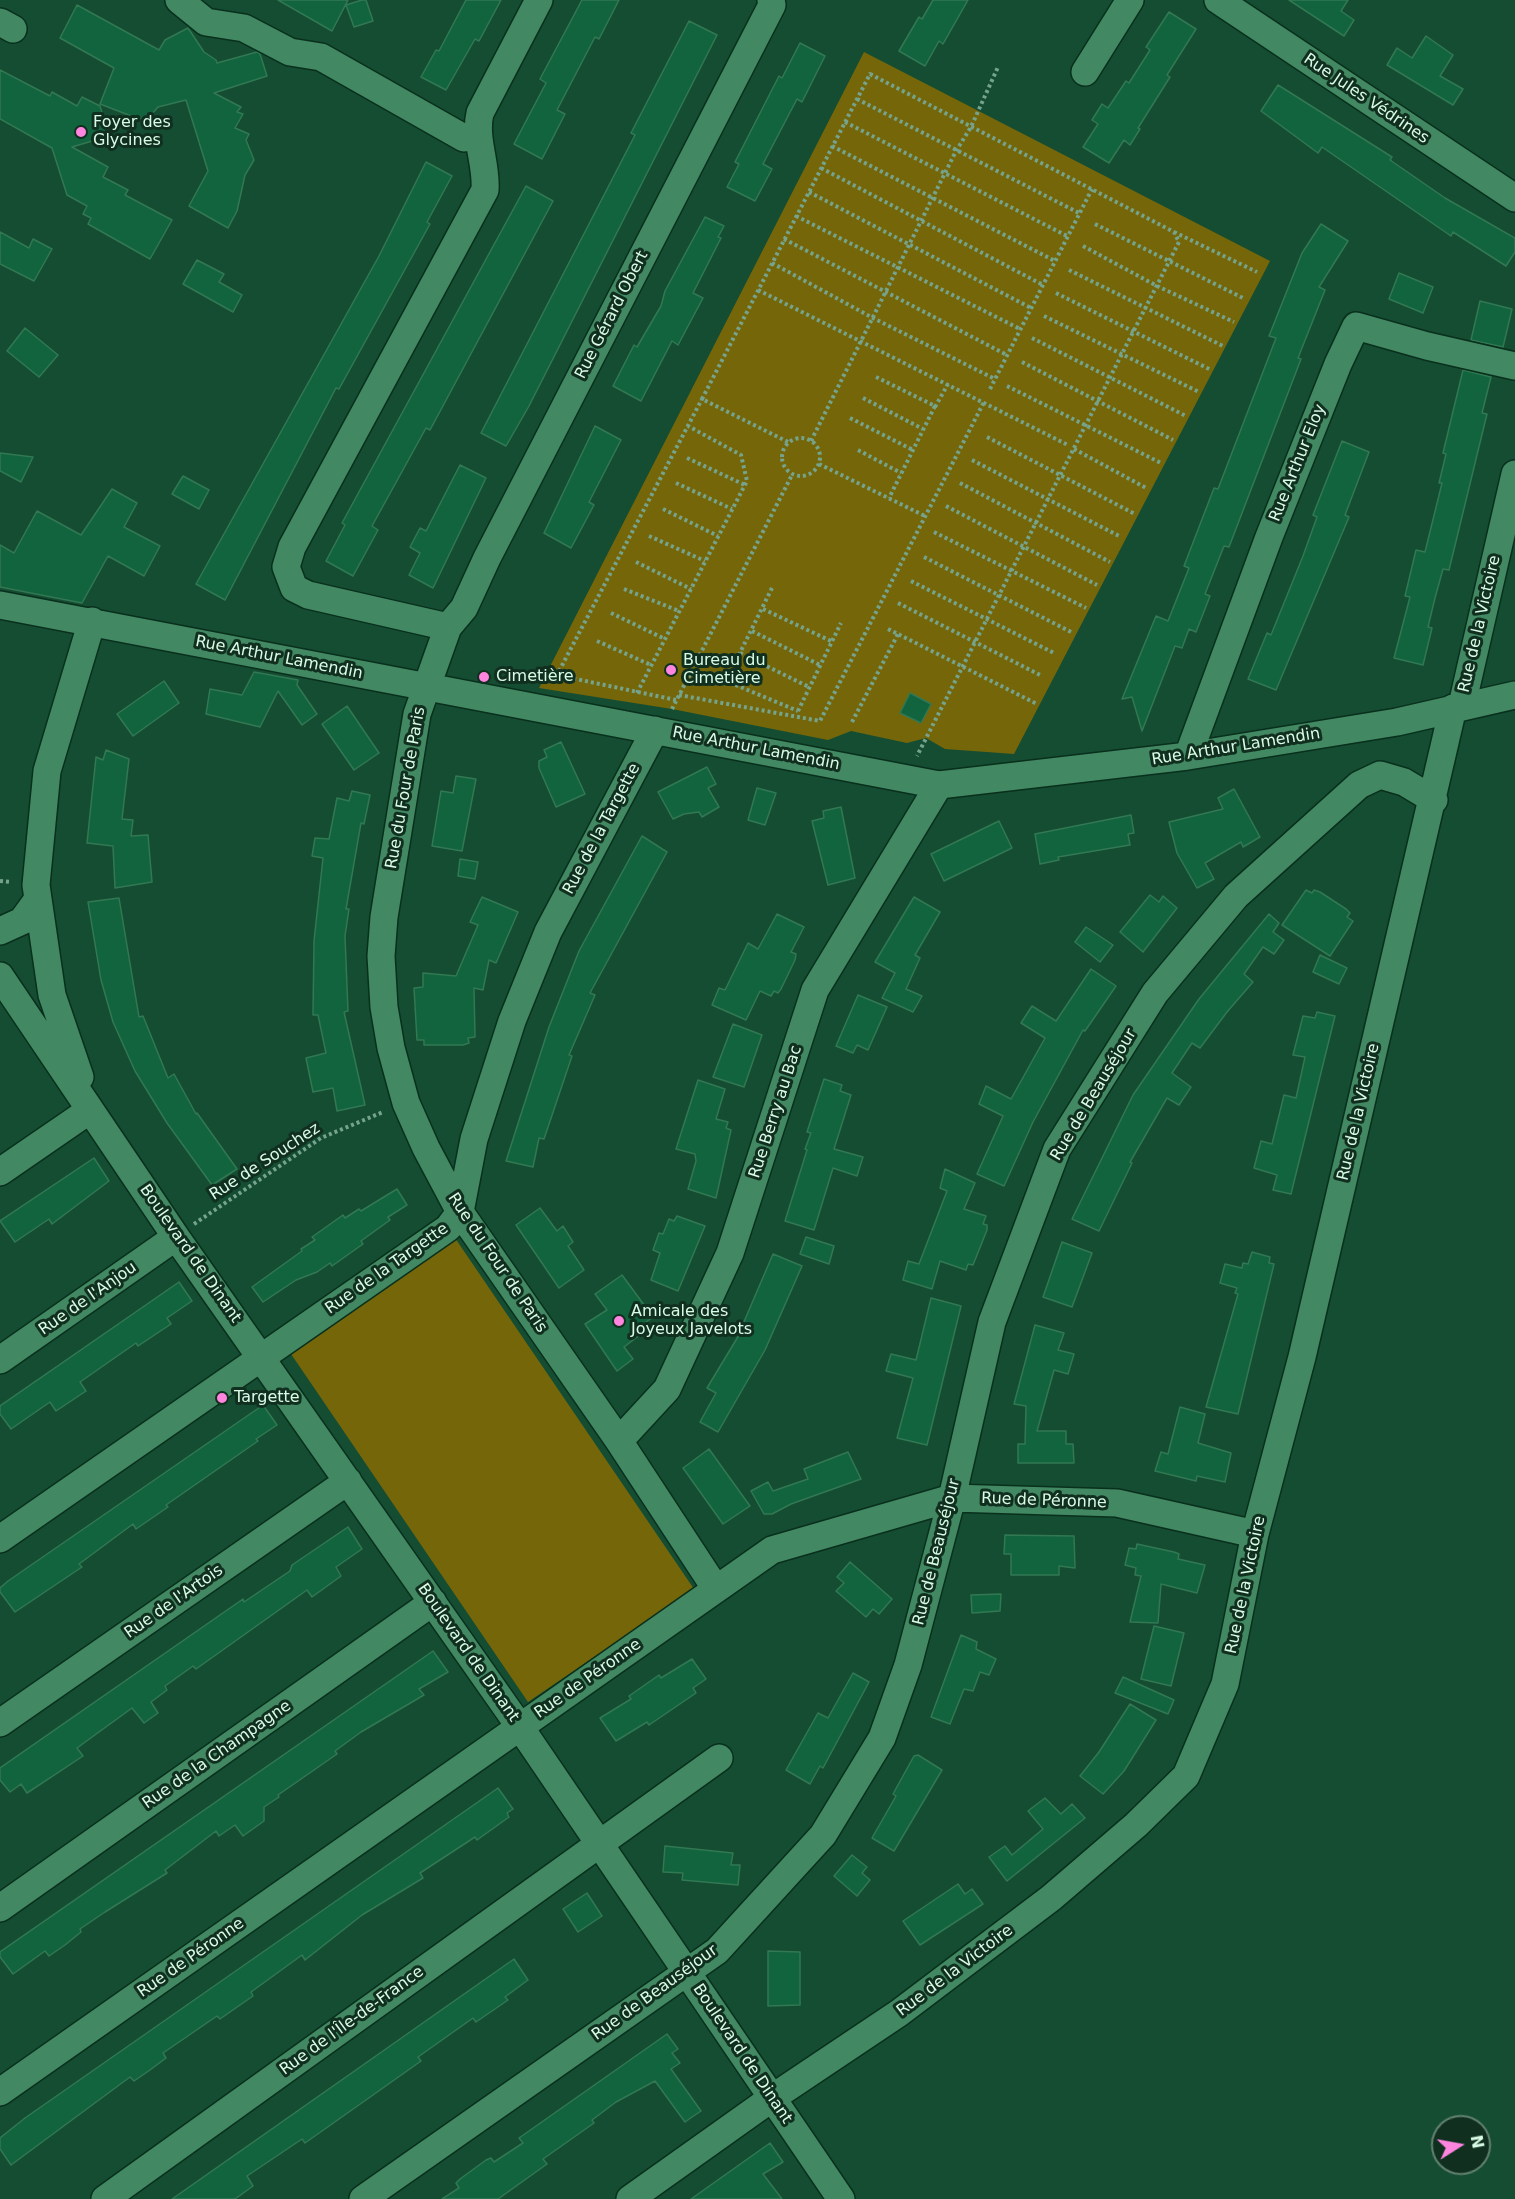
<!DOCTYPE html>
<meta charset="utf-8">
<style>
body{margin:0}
#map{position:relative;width:1515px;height:2199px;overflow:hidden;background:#154d32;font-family:"DejaVu Sans",sans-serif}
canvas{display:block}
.north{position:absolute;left:1431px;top:2115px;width:60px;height:60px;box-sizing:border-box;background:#112f1f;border:2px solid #61816f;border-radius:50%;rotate:79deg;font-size:16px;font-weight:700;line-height:24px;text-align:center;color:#d9fce6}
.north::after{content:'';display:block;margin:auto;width:21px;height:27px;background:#ff85df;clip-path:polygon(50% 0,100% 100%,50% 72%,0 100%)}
</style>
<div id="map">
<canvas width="1515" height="2199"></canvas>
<div class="north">N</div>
</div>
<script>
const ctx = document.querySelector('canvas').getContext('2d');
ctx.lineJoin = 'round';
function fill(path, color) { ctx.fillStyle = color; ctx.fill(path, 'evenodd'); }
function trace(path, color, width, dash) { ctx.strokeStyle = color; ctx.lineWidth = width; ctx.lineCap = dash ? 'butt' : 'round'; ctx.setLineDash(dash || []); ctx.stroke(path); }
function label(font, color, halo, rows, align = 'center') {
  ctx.font = font + ' "DejaVu Sans",sans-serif'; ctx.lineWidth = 6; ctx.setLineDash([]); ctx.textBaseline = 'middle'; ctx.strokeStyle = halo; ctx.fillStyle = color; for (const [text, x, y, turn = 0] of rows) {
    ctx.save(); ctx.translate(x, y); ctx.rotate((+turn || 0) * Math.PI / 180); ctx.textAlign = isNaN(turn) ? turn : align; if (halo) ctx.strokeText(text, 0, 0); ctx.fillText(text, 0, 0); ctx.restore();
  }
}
const green = new Path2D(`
 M864,52L1270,261L1014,754L945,749L926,738L907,743L851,731L828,740L672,709L539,688Z
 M455,1238L694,1589L528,1702L289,1351Z`);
const building = new Path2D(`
 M278,0H348L332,31Z
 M362,0H366L373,21L354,27L346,5Z
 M466,0H501L479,41L475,39L446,90L421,77L436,50L439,51Z
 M582,0H619L599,39L595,37L557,110L565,114L542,159L514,144L546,83L540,79Z
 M933,0H968L943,44L939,41L925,66L899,51L919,17L922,19Z
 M1289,0H1348L1341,11L1354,20L1344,36Z
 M77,5L159,50L165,40L188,28L204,52L216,60L217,63L257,52L260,54L267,76L214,93L241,107L237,112L243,114L235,128L249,134L246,140L254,160L245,175L237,211L228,228L189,206L208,171L186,100L158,107L151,115L139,119L100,104L114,68L60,38Z
 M1169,12L1196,29L1167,75L1170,77L1138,128L1140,129L1130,145L1124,140L1109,163L1083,147L1098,124L1092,120L1102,104L1108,108L1126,81L1129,83L1150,50L1146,47Z
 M689,21L717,35L529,406L506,446L481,433L635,135L631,133Z
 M1426,36L1453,55L1440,76L1463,89L1453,105L1387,65L1397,48L1412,58Z
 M800,43L825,56L802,102L797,99L763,164L772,169L755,201L727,187L739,164L735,162L779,76L782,78Z
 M0,70L50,96L52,92L77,106L82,97L100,106L109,136L72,147L108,167L103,177L128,190L125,195L172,220L150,259L88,224L91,218L83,214L87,206L67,195L52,148L0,119Z
 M1278,85L1392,157L1390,160L1445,198L1515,238V252L1506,266L1453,232L1451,236L1322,147L1318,153L1261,111Z
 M426,162L452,176L427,222L430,224L339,389L336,388L225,600L196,584L379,256Z
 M526,186L553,201L430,430L426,428L372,526L378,530L353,576L326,561L345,525L342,523Z
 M705,217L724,226L718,237L721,238L693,293L703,298L678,345L672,341L641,401L613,386L634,345L637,347L661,306L665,291Z
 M1321,224L1348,241L1319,287L1325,290L1298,358L1301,359L1229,547L1224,546L1205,594L1210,596L1196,632L1189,629L1182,648L1175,646L1142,731L1132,697L1122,699L1156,616L1168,621L1189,568L1184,566L1214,488L1218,489L1223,476L1276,338L1269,336L1302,253Z
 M0,232L29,248L33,239L52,249L34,281L0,264Z
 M197,260L224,274L219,282L242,295L233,312L183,284Z
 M1399,273L1433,287L1423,313L1389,299Z
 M1480,301L1512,309L1503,347L1471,340Z
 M25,328L58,355L39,377L7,351Z
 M1463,370L1491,377L1482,413L1487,414L1449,570L1443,569L1435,598L1428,627L1432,628L1423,665L1394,658L1410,597L1405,596L1416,550L1425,552L1442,483H1439L1446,454L1443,453Z
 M595,426L621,440L589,502L594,505L571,548L544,533Z
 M1342,441L1369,452L1345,515L1349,517L1276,690L1248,679L1267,633L1271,635L1303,556L1317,517L1313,515Z
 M0,453L33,457L21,482L0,471Z
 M460,465L486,478L433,588L409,575L420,553L410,547L420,528L426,531Z
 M183,476L209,490L199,509L172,494Z
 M112,489L137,503L124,527L160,546L144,576L108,556L82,603L0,587V545L14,553L37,511L81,535Z
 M254,672L298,680L297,685L317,714L302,725L278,691L260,727L206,714L210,689L242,695Z
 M164,681L179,703L133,736L117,714Z
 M910,693L931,704L921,723L900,713Z
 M347,706L379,753L354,770L322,724Z
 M561,742L585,794L556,807L539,768V761L547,757L544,750Z
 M106,750L129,759L122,819L133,820L131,836L148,835L152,882L115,888L113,846L87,843L96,757L103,760Z
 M707,767L716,784L708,788L719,807L702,817L699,812L684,814L673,819L658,792Z
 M456,776L476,779L462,851L432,846L441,791L453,793Z
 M757,788L776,793L765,825L748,820Z
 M1234,789L1260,837L1243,847L1241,842L1205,863L1214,879L1197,888L1177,853L1169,822L1223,809L1218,798Z
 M352,791L370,795L364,824L361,823L346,909H349L345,936L348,1011L344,1012L365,1105L337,1111L333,1088L313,1092L306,1058L326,1053L318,1015H313L314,941L323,858L312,856L315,838L329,839L337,798L349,801Z
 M841,807L855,878L828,885L812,821L824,818L823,811Z
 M1131,815L1134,833L1128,834L1130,845L1058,857L1059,860L1040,864L1035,834Z
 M999,821L1012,848L944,881L931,854Z
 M642,836L667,852L590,993L595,995L569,1055L572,1056L544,1139L539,1138L533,1167L506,1161L549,1027L579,951Z
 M460,859L478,862L475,879L458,876Z
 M1306,890L1312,893L1314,890L1320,892L1346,909L1350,913L1347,917L1353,921L1330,956L1282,925Z
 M1150,895L1159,902L1163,896L1177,908L1143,952L1120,932Z
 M482,897L518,912L496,963L489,960L483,990L474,988L475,1037L468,1038L469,1043L463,1045H424V1040H417L414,988L423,987V973L456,976L478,925L470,922Z
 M914,897L940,912L915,955L920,958L906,989L922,996L913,1012L882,998L895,973L875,962Z
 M119,898L139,1017L143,1016L168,1078L174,1074L196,1114L197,1113L237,1169L212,1185L167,1123L135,1071L113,1022L101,980L88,902Z
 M777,914L804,927L791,952L796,954L795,960L781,989L778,993L774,991L771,996L760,991L746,1020L712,1005L719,988L725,990L748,943L758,949Z
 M1269,914L1279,923L1273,932L1284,940L1274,954L1263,947L1244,974L1253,982L1227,1012L1200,1048L1192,1043L1172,1073L1191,1087L1179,1105L1167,1098L1130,1162L1132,1163L1099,1231L1072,1219L1133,1095L1199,999Z
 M1086,927L1113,945L1100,962L1075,942Z
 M1320,955L1347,968L1339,984L1313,972Z
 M1091,969L1116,986L1085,1031L1083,1030L1033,1122L1004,1186L977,1174L1003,1116L979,1104L986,1086L1011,1099L1045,1038L1021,1023L1032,1006L1056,1021Z
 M858,995L887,1007L868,1050L857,1045L853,1053L836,1046Z
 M1317,1012L1335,1016L1291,1194L1273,1190L1277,1175L1254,1168L1261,1141L1272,1144L1284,1095L1296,1098L1305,1057L1293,1055L1303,1016L1315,1018Z
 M733,1024L762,1035L744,1087L713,1077Z
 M824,1079L842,1085L840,1091L851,1095L834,1149L863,1157L857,1176L833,1168L814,1230L785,1221L807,1150L805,1149L811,1133L807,1132Z
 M698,1080L725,1089L716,1119L728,1122L726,1128L731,1130L716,1198L688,1189L696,1161L695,1154L676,1149Z
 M94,1158L109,1181L52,1224L49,1219L15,1242L0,1221Z
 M945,1169L975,1183L964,1209L986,1216L983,1224L987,1225V1230L973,1265L968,1264L966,1270L940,1261L932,1289L903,1280L908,1261L919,1264L947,1191L940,1188Z
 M397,1189L407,1205L388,1217L390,1220L361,1241L363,1244L332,1266L330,1263L317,1272L296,1280L263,1302L252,1287L302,1251L301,1249L315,1240L312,1237L343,1215L345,1218L359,1209L361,1211Z
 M540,1208L557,1231L563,1226L573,1242L568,1246L584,1270L559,1288L516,1225Z
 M677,1216L705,1226L678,1291L651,1280L660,1253L653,1250L659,1233L663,1234L669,1219L674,1221Z
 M806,1237L834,1246L829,1264L800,1254Z
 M1062,1242L1092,1253L1072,1307L1043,1297Z
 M1252,1252L1270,1257L1269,1263L1274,1264L1238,1414L1206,1407L1238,1294L1235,1293L1237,1288L1220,1283L1225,1264L1242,1268L1243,1263L1248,1264Z
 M773,1254L802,1266L765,1350L718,1432L700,1422L716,1393L707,1388L745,1325L743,1324Z
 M622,1275L653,1317L641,1326L645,1331L624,1347L633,1359L617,1371L585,1324L607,1310L595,1294Z
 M179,1282L192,1301L167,1318L171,1324L138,1346L136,1343L80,1382L86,1391L56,1411L50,1402L11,1429L0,1414V1406Z
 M931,1298L961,1306L927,1445L897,1438L913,1378L886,1371L891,1354L916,1360Z
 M1035,1325L1064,1333L1058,1350L1074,1354L1068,1374L1054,1370L1037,1431H1066V1444H1073L1074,1463H1018V1444H1025L1026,1406L1014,1404Z
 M263,1405L277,1425L256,1439L258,1441L166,1505L168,1507L136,1529L133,1524L79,1564L82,1567L15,1612L0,1592V1588L8,1581Z
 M1180,1407L1205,1414L1198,1443L1231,1453L1225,1482L1197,1476L1196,1481L1155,1471L1161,1452L1168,1454Z
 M709,1449L750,1506L723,1524L683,1468Z
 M848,1452L861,1479L791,1504L772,1514H764L751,1491L768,1482L773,1491L808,1479L804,1469Z
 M348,1527L362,1549L336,1567L341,1576L312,1597L307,1590L196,1669L193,1666L165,1686L167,1690L151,1702L158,1713L144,1723L132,1708L77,1748L83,1756L68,1766L27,1793L21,1784L10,1792L0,1780V1768L243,1599L244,1602L290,1571L292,1565Z
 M1005,1535L1074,1536L1075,1568L1059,1566V1575H1011V1554H1004Z
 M1137,1544L1174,1552L1179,1554L1178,1559L1205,1565L1197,1593L1161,1584L1158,1623L1130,1622L1141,1576L1135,1575L1136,1568L1125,1565L1129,1548L1136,1549Z
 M850,1562L892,1599L879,1614L873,1609L866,1617L836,1591L844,1583L837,1577Z
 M1001,1594L1000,1611L972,1613L971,1595Z
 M1154,1626L1184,1633L1171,1686L1141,1679Z
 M961,1635L977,1642L976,1649L996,1659L989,1675L980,1672L973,1691L964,1689L950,1724L931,1717Z
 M433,1651L448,1672L419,1689L424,1695L361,1732L335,1751L337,1754L278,1795L279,1797L264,1807V1821L243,1836L235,1825L219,1836L216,1831L165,1870L167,1873L105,1912L80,1929L81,1932L65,1945L49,1956L45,1951L13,1974L0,1957V1952Z
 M692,1659L706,1679L693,1688L696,1693L649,1725L647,1722L616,1741L600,1718L631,1699L629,1696L659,1675L661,1678Z
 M853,1673L869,1682L823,1768L820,1766L810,1784L786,1770L818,1713L828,1718Z
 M1123,1677L1174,1700L1168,1714L1115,1693Z
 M1130,1704L1156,1720L1124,1771L1103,1794L1080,1776L1099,1752Z
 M918,1755L942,1770L894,1851L872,1838L896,1796L893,1794L914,1756Z
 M498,1788L513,1809L507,1813L509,1817L477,1840L475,1837L420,1873L423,1878L362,1915L305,1960L302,1955L251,1992L253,1996L220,2019L217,2016L163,2053L166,2058L150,2070L134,2081L130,2077L11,2165L0,2149V2138L25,2118Z
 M1045,1798L1061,1814L1072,1804L1085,1818L1007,1881L989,1857L1005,1846L1012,1855L1043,1829L1028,1811Z
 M665,1846L733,1853L731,1865H740L738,1885L682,1880L683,1873L663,1872Z
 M852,1855L867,1867L862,1873L870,1880L857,1896L834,1876Z
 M958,1884L965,1894L972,1889L983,1904L920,1945L903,1921Z
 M587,1893L602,1916L578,1932L563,1909Z
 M768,1951L800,1952V2005L768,2006Z
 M514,1959L528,1980L505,1997L508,2000L476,2022L473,2018L418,2057L421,2061L373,2095L305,2143L302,2139L247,2176L253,2186L235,2199H172Z
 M667,2034L678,2049L672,2053L680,2063L671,2069L701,2111L692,2117L685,2122L655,2081L616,2102L592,2120L594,2123L543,2159L547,2164L498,2199H442L459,2188L456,2183L460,2179L486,2160L491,2158L494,2162L523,2143L519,2138Z
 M770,2143L783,2162L763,2174L782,2199H691Z`);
const path = new Path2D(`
 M857,99L1079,213
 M845,122L1067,236
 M832,146L1055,261
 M821,168L1043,285
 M809,192L1031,308
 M796,216L1020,329
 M1095,224L1245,299
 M1174,232L1257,272
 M784,239L1007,355
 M1083,246L1157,286L1234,322
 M772,263L873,318L995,379
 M1069,270L1223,346
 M758,290L1068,445
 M1056,293L1211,370
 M1044,316L1199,392
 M1032,338L1186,416
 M1022,362L1173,440
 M876,377L935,406L889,498
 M1007,386L1161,463
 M990,389L1092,189
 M863,398L923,429
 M935,407L948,384
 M850,418L913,450
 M987,437L1135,514
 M782 457a19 19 0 1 1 38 0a19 19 0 1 1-38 0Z
 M811,441L956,151L971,127L998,67
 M788,442L702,399L870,74L1174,232L1179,242L917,756
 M1074,449L1148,489
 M858,450L901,473
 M687,458L745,485
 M972,460L1121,537
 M819,464L925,516
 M676,483L732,509
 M960,483L1110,562
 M946,506L1097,585
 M663,509L718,536
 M934,532L1086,608
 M649,536L705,561
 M924,557L1073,633
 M636,562L691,589
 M911,581L1054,653
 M772,588L726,681L798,711
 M624,589L679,611
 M898,603L1042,676
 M763,609L831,641
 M611,613L665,639
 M888,629L1037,704
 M752,631L820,665
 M597,641L651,665
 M740,653L809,687
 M637,693L747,481L741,455L688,426
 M679,695L820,721L984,402
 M676,700L557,675L702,399
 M672,709L792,475
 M798,711L841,623
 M852,722L898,634
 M0,881L11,882
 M194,1224L321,1138L383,1112`);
const minor = new Path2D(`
 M179,0L206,22L244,28L290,52L321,57L464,138L478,136
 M1218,0L1515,198
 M0,22L13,29
 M1085,72L1130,0
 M0,605L939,785L1188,756L1397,722L1515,695
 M448,627L308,595L294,588L286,567L292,547L485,190C487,164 474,139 480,113L539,0
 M1462,705L1515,474
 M1188,756L1269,537L1338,364L1356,326L1427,346L1515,366
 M0,931L22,921L38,899
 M0,976L176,1237L520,1727L841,2199
 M80,1077L52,995L36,885L47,771L92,621
 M0,1172L90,1110
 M0,1360L176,1237
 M619,1441L667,1389L730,1253L815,990L939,785
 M0,1539L448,1228L460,1212L474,1139L512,1021L548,932L655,730
 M716,1589L619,1441L460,1212L426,1148L406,1103L391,1048L384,1007L381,956L384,917L417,714L448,627L464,608L487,558L772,5L771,0
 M0,1723L348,1481
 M0,1908L433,1602
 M0,2092L772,1550L952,1498L1117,1503L1255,1534
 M105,2199L719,1758
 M363,2199L717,1951L823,1835L882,1738L908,1665L952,1498L992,1322L1057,1149L1155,993L1236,896L1359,785L1380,775L1404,782L1434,800
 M630,2199L772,2098L899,2013L1051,1898L1136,1825L1186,1776L1225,1684L1255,1534L1302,1357L1453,708`);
const markers = [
 [81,132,6,"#ff85df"],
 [671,670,6,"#ff85df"],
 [484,677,6,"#ff85df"],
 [619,1321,6,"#ff85df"],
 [222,1398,6,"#ff85df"]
];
const streetNames = [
 ["Rue Jules Védrines",1366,99,34],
 ["Rue Gérard Obert",612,315,-63],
 ["Rue Arthur Eloy",1298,463,-68],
 ["Rue de la Victoire",1480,624,-77],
 ["Rue Arthur Lamendin",279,658,11],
 ["Rue Arthur Lamendin",1236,747,-9],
 ["Rue Arthur Lamendin",756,749,11],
 ["Rue du Four de Paris",406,788,-80],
 ["Rue de la Targette",602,829,-62],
 ["Rue de Beauséjour",1094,1095,-59],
 ["Rue Berry au Bac",776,1112,-72],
 ["Rue de la Victoire",1359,1112,-77],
 ["Rue de Souchez",265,1162,-33],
 ["Boulevard de Dinant",190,1254,55],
 ["Rue du Four de Paris",497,1263,56],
 ["Rue de la Targette",387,1269,-35],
 ["Rue de l'Anjou",88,1299,-35],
 ["Rue de Péronne",1044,1501,2],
 ["Rue de Beauséjour",937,1552,-76],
 ["Rue de la Victoire",1246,1585,-78],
 ["Rue de l'Artois",174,1602,-35],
 ["Boulevard de Dinant",468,1653,55],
 ["Rue de Péronne",588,1679,-35],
 ["Rue de la Champagne",217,1755,-35],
 ["Rue de Péronne",191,1958,-35],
 ["Rue de la Victoire",955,1971,-37],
 ["Rue de Beauséjour",655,1993,-36],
 ["Rue de l'Île-de-France",352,2021,-36],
 ["Boulevard de Dinant",742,2054,56]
];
const poiNames = [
 ["Foyer des",93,123],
 ["Glycines",93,141],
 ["Bureau du",683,661],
 ["Cimetière",683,679],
 ["Cimetière",496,677],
 ["Amicale des",631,1312],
 ["Joyeux Javelots",631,1330],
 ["Targette",234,1398]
];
fill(green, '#75660a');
fill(building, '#12643f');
trace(building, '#317853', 1.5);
trace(minor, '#09301d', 30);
trace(path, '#76a38b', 4, [3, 3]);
trace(minor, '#428862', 27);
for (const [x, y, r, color] of markers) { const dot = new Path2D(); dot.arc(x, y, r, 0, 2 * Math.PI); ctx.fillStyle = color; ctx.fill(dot); trace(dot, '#112f1f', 2); }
label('16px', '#d9fce6', '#112f1f', streetNames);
label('16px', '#d9fce6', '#112f1f', poiNames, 'left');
</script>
